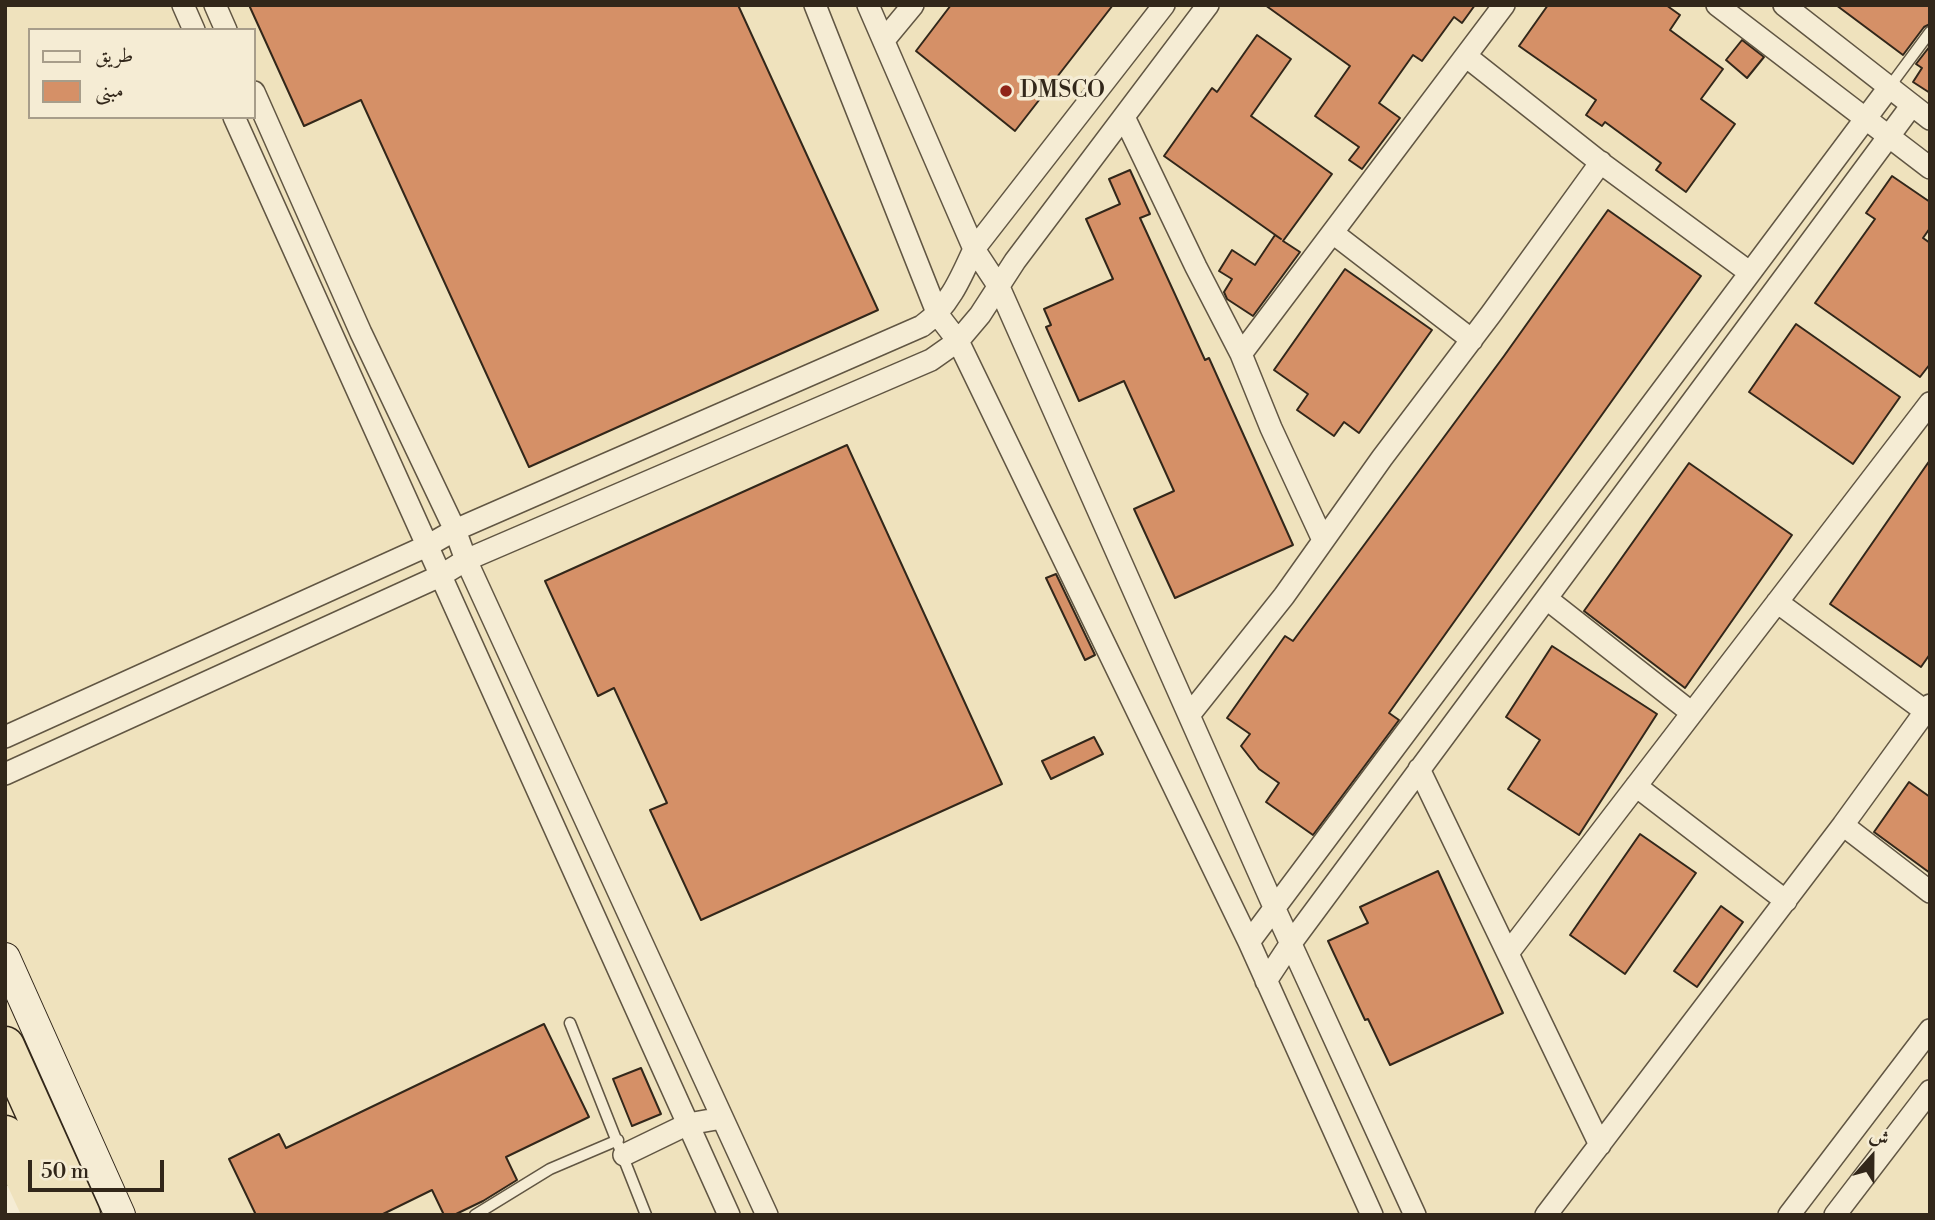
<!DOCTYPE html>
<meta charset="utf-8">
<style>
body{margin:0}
#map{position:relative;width:1935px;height:1220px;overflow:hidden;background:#efe2bd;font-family:"Libre Bodoni",Amiri,serif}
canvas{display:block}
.frame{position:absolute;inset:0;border:7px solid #32271a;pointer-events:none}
.legend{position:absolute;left:28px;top:28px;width:228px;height:91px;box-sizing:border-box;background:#f5ecd4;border:2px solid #a79d8a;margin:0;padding:9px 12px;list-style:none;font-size:21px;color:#32271a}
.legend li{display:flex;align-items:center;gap:14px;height:35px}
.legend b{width:35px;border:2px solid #a79d8a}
.north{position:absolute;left:1837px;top:1122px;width:70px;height:70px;-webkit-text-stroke:5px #f5ecd4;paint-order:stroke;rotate:21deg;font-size:19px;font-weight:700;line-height:28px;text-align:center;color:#32271a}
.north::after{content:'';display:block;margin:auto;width:24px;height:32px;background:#32271a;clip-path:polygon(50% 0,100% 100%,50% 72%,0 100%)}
.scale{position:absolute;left:28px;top:1160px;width:136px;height:32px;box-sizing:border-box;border:4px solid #32271a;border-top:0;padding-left:9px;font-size:21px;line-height:24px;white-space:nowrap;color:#32271a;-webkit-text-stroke:5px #f5ecd4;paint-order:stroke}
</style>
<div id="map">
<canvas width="1935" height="1220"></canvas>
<div class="frame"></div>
<ul class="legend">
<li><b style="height:9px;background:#f5ecd4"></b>طريق</li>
<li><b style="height:19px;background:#d59067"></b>مبنى</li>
</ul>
<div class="north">ش</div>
<div class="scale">50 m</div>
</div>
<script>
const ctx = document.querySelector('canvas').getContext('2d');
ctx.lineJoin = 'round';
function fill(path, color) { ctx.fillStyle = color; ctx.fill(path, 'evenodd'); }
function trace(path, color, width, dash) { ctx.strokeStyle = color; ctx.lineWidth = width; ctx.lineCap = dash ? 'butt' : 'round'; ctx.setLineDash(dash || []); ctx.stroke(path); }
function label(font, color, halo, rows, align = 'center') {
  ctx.font = font + ' "Libre Bodoni",serif'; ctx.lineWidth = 7; ctx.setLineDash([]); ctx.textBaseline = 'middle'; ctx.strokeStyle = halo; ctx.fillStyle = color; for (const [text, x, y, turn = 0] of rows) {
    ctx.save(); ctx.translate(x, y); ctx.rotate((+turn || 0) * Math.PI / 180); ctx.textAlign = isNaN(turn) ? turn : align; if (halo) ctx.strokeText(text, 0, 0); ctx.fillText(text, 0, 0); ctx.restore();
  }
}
const building = new Path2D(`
 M249,5H738L878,310L529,467L361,100L304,126Z
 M951,5H1113L1015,131L916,51Z
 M1265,5H1475L1462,23L1454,17L1422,61L1413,55L1379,103L1400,118L1362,169L1349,160L1359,147L1315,116L1350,66Z
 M1548,5H1666L1680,15L1670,30L1723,69L1701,99L1735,124L1686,192L1656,170L1661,163L1605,122L1602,126L1586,115L1596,100L1519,46Z
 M1836,5H1930V24L1924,27L1903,55Z
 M1257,35L1291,59L1251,116L1332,174L1283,241L1300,252L1253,316L1227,299L1224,292L1232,279L1219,271L1232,250L1255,265L1275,235L1281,239L1164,156L1212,88L1217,92Z
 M1742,40L1764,57L1747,78L1726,60Z
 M1930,46V93L1913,82L1922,68L1916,64Z
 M1130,170L1150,214L1140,218L1205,360L1209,358L1293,545L1175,598L1134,509L1174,491L1124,381L1079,401L1046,327L1051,325L1044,309L1113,279L1086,219L1120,204L1109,179Z
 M1892,176L1930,202V228L1923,238L1930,243V364L1920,377L1815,303L1875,219L1866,213Z
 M1608,210L1701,276L1389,713L1399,720L1313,835L1266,802L1279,783L1259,769L1241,746L1250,734L1227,718L1285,636L1293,641L1504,356Z
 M1345,269L1432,330L1359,433L1344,422L1334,436L1297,410L1308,394L1274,370Z
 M1796,324L1900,397L1853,464L1749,392Z
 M847,445L1002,784L701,920L650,810L667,803L614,688L598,696L545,581Z
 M1930,460V654L1921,667L1830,604Z
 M1689,463L1792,535L1685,688L1584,611Z
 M1056,574L1095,655L1085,660L1046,578Z
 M1552,646L1657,714L1579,835L1508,789L1540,740L1506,717Z
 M1094,737L1103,754L1051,779L1042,761Z
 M1909,782L1930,797V873L1874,832Z
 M1640,834L1696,873L1625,974L1570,935Z
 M1438,871L1503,1013L1390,1065L1368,1019L1365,1020L1328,941L1368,923L1360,907Z
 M1721,906L1743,922L1697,987L1674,971Z
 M544,1024L589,1117L506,1157L517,1180L483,1201L454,1215H444L432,1190L381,1215H256L229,1159L279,1134L286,1148Z
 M641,1068L661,1114L632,1126L613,1079Z`);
const lane = new Path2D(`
 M1890,86L1930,32
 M570,1023L646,1215
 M475,1215L550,1169L618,1140`);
const street = new Path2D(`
 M183,5L194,30
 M215,5L226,30
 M815,5L938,315L958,341L1249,942L1372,1215
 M868,5L974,249L999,287L1274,907L1415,1215
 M1717,5L1930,168
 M1784,5L1930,119
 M884,40L913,5
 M1467,57L1601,163L1749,272
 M254,92L361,333L455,530L466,560L767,1215
 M234,117L729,1215
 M1124,117L1196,267L1241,354L1271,428L1323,540
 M1333,233L1472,340
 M1241,354L1504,5
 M1547,599L1692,713
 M1777,602L1925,711
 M1190,714L1284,596L1382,458L1491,314L1601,162
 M5,737L429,545L455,530L922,326C948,308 961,278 974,249L1164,5
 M1419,769L1600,1145
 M5,774L440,576L466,560L931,360L958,341L980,315L1015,261L1208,5
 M1636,786L1786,901
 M1843,825L1930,892
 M1249,942L1890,86
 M1508,953L1930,403
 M1266,981L1291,943L1912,105
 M624,1155L688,1124L722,1118
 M1546,1215L1843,825L1930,705
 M1789,1215L1930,1030
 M1835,1215L1930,1091`);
const secondary = new Path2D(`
 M5,958L120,1215
 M5,1200L13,1215`);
const highway = new Path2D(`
 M5,1046L81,1215
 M5,1135L42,1215`);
const markers = [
 [1006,91,7,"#8f2418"]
];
const poiNames = [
 ["DMSCO",1020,91]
];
fill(building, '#d59067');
trace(building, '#32271a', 2);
trace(lane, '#615643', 13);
trace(street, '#615643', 24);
trace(secondary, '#32271a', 32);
trace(highway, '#32271a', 41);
trace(lane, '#f5ecd4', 10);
trace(street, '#f5ecd4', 21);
trace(secondary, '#f5ecd4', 30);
trace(highway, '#efe2bd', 38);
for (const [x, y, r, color] of markers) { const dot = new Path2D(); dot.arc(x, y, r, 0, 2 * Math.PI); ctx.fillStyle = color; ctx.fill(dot); trace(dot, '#f5ecd4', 2.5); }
label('23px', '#32271a', '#f5ecd4', poiNames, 'left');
</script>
